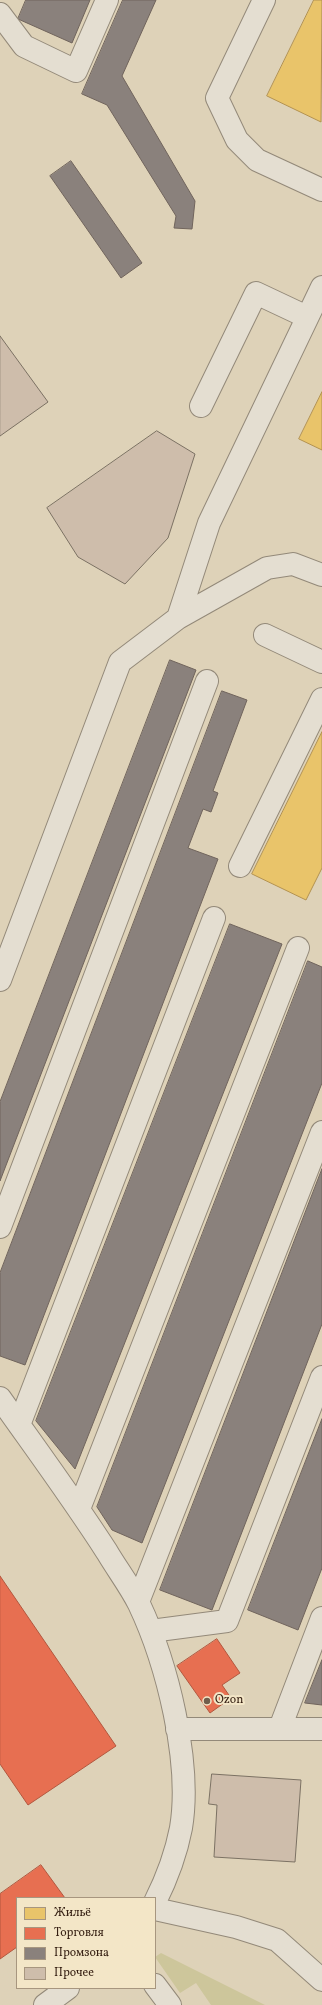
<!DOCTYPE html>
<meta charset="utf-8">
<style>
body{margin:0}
#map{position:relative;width:322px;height:2005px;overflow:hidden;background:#ded2b8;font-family:Vollkorn,serif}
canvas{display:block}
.legend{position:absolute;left:16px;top:1897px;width:140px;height:92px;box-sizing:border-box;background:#f3e6c7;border:1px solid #a7967f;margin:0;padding:5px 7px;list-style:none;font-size:12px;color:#351f12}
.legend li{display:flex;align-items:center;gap:8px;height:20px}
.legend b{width:20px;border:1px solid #a7967f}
</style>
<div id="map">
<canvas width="322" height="2005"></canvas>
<ul class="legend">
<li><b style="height:11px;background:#e9c46a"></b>Жильё</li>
<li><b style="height:11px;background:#e76f51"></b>Торговля</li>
<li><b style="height:11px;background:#8a817c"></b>Промзона</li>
<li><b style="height:11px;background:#cebdab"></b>Прочее</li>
</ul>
</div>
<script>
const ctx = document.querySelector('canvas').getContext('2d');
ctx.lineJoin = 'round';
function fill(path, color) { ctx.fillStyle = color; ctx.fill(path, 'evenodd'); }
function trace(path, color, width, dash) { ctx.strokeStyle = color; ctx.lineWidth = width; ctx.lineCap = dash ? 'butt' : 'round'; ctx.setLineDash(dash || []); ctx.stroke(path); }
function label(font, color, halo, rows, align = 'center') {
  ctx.font = font + ' Vollkorn,serif'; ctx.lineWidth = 4; ctx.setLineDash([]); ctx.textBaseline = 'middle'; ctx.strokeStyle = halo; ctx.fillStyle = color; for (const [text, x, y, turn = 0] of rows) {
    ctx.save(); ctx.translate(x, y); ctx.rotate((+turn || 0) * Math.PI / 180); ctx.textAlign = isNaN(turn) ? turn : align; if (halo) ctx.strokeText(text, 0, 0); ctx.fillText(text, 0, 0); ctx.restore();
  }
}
const green = new Path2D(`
 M161,1953L265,2005H211L196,1983L180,1993L155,1957Z`);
const homes = new Path2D(`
 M314,0H322L321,122L267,96Z
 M322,392V450L299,439Z
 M322,732V868L306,900L252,874Z`);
const shops = new Path2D(`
 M0,1576L116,1746L28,1805L0,1764Z
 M217,1639L240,1673L222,1685L231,1698L210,1713L177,1666Z
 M41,1865L65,1898H17V1947L0,1959V1894Z`);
const industry = new Path2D(`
 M26,0H90L72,43L18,19Z
 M123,0H156L122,76L195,201L192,229L174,228L176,216L107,105L82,94Z
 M71,161L142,263L121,278L50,176Z
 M170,660L196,670L0,1181V1102Z
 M222,691L247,700L213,791L218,793L211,812L203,809L188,848L218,859L25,1365L0,1356V1273Z
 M230,924L282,944L75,1469L36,1421Z
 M308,961L322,967V1083L142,1543L112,1530L97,1507Z
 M322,1169V1324L212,1610L160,1590Z
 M322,1419V1568L298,1630L248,1610Z
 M322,1660V1705L305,1703Z`);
const building = new Path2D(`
 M0,336L48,402L0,436Z
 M157,431L195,454L168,538L125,584L78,557L47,508Z
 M212,1774L301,1780L295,1862L214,1857L217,1805L209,1804Z`);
const minor = new Path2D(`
 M264,0L217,98L237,140L257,160L322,190
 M0,14L24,46L76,71L107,0
 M201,406L256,293L307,317
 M178,618L209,523L322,287
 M265,635L322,662
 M240,866L322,699
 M0,980L120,662L178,618L267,568L293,564L322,575
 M0,1227L207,681
 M0,1398C36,1449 73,1499 107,1552C117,1569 130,1586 139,1604C167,1663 192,1762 181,1828C176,1854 167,1878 155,1902
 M19,1425L214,918
 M79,1509L298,948
 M138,1602L322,1132
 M151,1631L227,1621L322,1377
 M280,1728L322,1618
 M177,1729H322
 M155,1909L236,1927L277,1940L322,1980
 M155,1985L170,2005
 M45,2005L68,1988`);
const markers = [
 [207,1701,4,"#705e4c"]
];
const poiNames = [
 ["Ozon",215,1701]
];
fill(green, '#cdc69b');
fill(homes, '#e9c46a');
trace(homes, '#b39250', 1);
fill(shops, '#e76f51');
trace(shops, '#b2573e', 1);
fill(industry, '#8a817c');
trace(industry, '#70645c', 1);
fill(building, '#cebdab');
trace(building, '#7b7163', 1);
trace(minor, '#938979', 24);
trace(minor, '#e4ded1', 22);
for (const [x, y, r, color] of markers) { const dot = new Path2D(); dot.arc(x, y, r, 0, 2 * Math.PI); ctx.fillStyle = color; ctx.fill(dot); trace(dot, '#f3e6c7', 1.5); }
label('12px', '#351f12', '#f3e6c7', poiNames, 'left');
</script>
